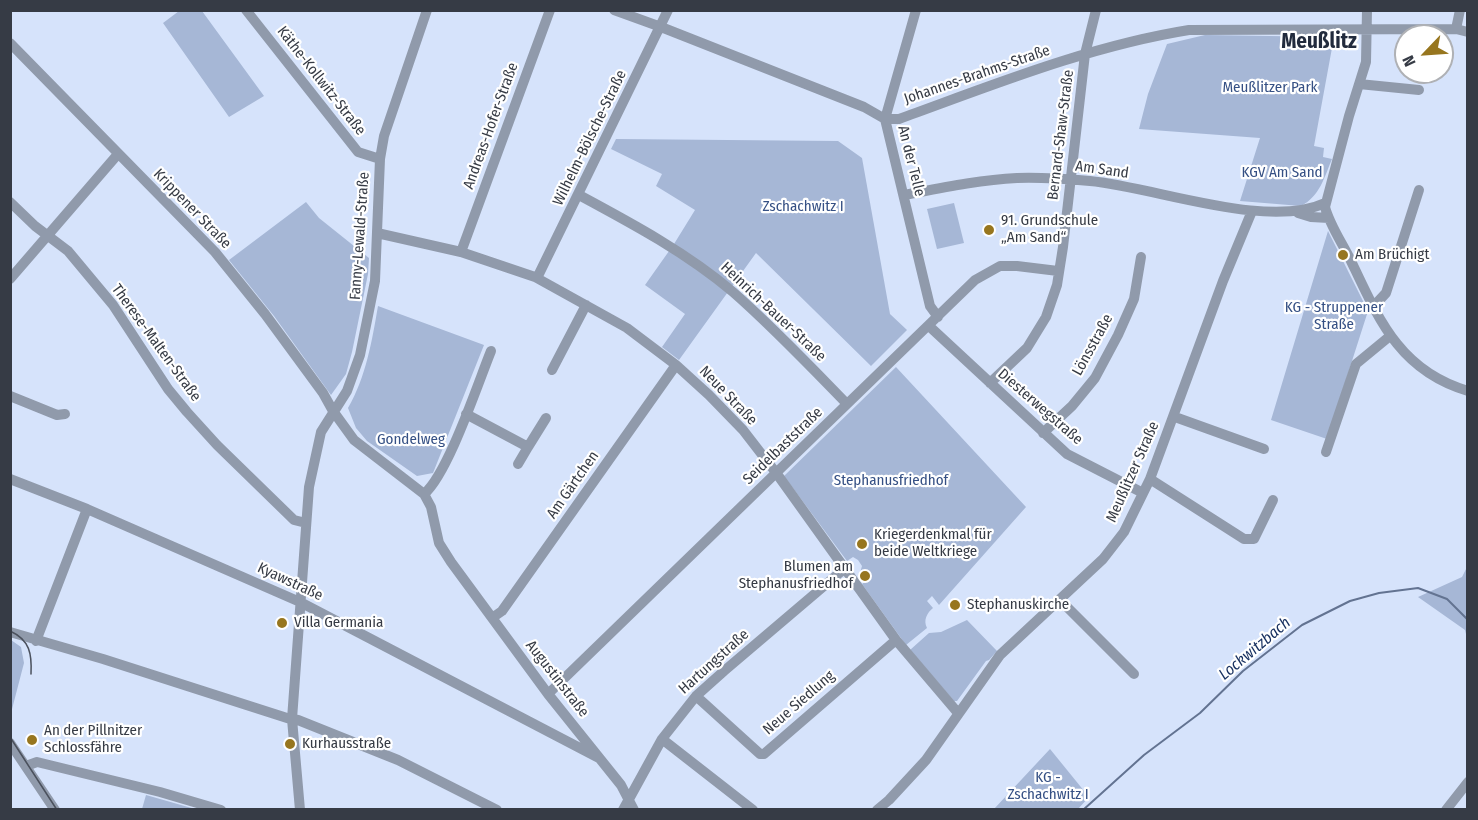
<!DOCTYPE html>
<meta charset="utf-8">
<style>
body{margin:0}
#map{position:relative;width:1478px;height:820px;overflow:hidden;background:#d6e3fb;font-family:"Fira Sans Condensed",sans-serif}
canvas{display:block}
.frame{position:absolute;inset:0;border:12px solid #363b45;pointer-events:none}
.north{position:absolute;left:1394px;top:24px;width:60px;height:60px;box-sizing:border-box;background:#fff;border:2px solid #afb1b5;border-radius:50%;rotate:245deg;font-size:16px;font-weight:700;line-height:24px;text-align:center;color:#363b45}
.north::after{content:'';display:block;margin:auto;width:21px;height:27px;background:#97761f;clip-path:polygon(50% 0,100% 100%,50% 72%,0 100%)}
</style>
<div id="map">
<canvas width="1478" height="820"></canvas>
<div class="frame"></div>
<div class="north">N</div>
</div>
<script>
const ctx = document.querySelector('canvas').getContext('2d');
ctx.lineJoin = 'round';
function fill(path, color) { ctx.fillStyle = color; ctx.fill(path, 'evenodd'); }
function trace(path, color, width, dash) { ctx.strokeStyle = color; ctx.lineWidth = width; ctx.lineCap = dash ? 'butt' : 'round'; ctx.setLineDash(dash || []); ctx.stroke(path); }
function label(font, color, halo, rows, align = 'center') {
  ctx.font = font + ' "Fira Sans Condensed",sans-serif'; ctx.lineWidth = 4.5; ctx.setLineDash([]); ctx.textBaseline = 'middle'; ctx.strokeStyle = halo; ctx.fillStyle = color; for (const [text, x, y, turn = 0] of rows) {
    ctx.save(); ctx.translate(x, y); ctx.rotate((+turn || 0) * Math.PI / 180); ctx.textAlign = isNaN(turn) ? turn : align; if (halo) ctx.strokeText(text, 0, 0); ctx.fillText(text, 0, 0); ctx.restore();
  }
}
const green = new Path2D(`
 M179,11H202L264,96L229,117L163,23Z
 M1205,35L1334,37L1314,146L1324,148L1323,157L1332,159C1324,178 1320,196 1301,206L1240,201L1260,138L1139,129L1148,94L1167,44Z
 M616,139L838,141L862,158L890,314L907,330L871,366L756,253L679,360L662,347L685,314L645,285L674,244L695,210L656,186L662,174L611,149Z
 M306,202L319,218L369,258L368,274L352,352L346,374L331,395L274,316L229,260Z
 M954,203L964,243L937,249L927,209Z
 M1328,231L1368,311L1327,439L1271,420Z
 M378,306L484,345L433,473L417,476L367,441L356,428L348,408C366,377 372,341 378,306Z
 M896,367L1026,507L939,605L932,596L927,601L933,608C927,613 923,620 927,628L906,645L862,584L866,581L860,573L862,566L858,560L853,557L847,561L784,476Z
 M1467,567V638L1465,630L1418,597L1462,577Z
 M967,620L997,651L989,660L986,661L957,701H954L910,650L929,633L941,632Z
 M11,640L21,647L24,663L11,713Z
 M1050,749L1089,797L1078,809H994Z
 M146,795L195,809H142Z`);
const stream = new Path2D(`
 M1083,810L1144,755L1200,713L1243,671L1302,625L1350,601L1379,593L1418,588L1447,599L1468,620`);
const minor = new Path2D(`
 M246,10L358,152L380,159
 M614,10L661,27L864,107L885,119H899C993,85 1089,46 1189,30L1456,29L1468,32
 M916,10L885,119L930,306L938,317
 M1367,10L1366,62L1349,116L1325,207C1330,226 1343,244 1351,261C1379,320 1400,371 1468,391
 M1456,29L1460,10
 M10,43L215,252L265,314L323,393L333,411L354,440L424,494L431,507L439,543L451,562L548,694L621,785L634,810
 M1359,84L1419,90
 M579,195C633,224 687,253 733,292C773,327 810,366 847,404
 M904,195C941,188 979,180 1017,178C1041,177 1067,179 1090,181C1155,187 1267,230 1325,203
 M10,202L35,226L68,251L113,305L168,389L187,412L217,445L294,520L306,523
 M1298,213L1311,217L1329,218
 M377,233L461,252L535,277L627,328L676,365L709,395L743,430L777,474L896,640L958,713
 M461,252L550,10
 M537,278L668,10
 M10,279L118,154
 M1373,307L1386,293L1419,190
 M929,326L1067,454L1143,493
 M552,370L586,305
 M990,383L1027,348L1046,317L1057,285L1063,247L1085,54L1096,10
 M10,396L57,415L65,414
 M466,414L528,447L546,418
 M1175,417L1264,449
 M1043,433L1072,406L1095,378L1118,335L1134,299L1141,257
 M1326,452L1356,364L1390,336
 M518,464L528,447
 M10,479L87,509L300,602L599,758
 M1150,479L1244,539H1254L1273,500
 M424,494C448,474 478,383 491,351
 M1060,600L1134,674
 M492,618L502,611L676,365
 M10,632L103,659L287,718L298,720L398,760L497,810
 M36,641L87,509
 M548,694L975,280L1000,266H1017L1058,271
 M696,696L760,754H764L896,640
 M662,739L753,810
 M10,743L55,810
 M26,766L37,762L160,792L221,810
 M300,810L292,719L309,487L321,432L347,391L360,355L375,281L380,159L384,136L427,10
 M623,810L662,739L696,696L724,671L844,569
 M877,810L889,800L926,760L1000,655L1103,559L1124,532L1150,479L1223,281L1252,211
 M1446,810L1468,782`);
const tram = new Path2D(`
 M10,631C30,640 32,654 31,674
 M10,737L57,810`);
const markers = [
 [989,230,6,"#97761f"],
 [1343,255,6,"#97761f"],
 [862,544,6,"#97761f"],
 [865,576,6,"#97761f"],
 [955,605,6,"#97761f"],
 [282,623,6,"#97761f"],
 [32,740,6,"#97761f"],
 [290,744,6,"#97761f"]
];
const streetNames = [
 ["Johannes-Brahms-Straße",977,75,-19],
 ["Käthe-Kollwitz-Straße",321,81,52],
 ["Andreas-Hofer-Straße",491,126,-70],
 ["Bernard-Shaw-Straße",1061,135,-83],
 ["Wilhelm-Bölsche-Straße",590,138,-64],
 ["An der Telle",911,161,76],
 ["Am Sand",1102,170,8],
 ["Krippener Straße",192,209,46],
 ["Fanny-Lewald-Straße",360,236,-86],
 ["Heinrich-Bauer-Straße",773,312,43],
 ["Therese-Malten-Straße",156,343,54],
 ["Lönsstraße",1093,345,-61],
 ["Neue Straße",728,396,46],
 ["Diesterwegstraße",1040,407,41],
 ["Seidelbaststraße",783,446,-44],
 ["Meußlitzer Straße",1133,472,-66],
 ["Am Gärtchen",573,485,-55],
 ["Kyawstraße",290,582,25],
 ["Hartungstraße",714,662,-42],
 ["Augustinstraße",557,679,52],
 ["Neue Siedlung",799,703,-41]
];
const parkNames = [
 ["Meußlitzer Park",1270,88],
 ["KGV Am Sand",1282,173],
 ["Zschachwitz I",803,207],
 ["KG - Struppener",1334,308],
 ["Straße",1334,325],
 ["Gondelweg",411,440],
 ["Stephanusfriedhof",891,481],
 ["KG -",1048,778],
 ["Zschachwitz I",1048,795]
];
const poiNames = [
 ["91. Grundschule",1001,221],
 ["„Am Sand“",1001,238],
 ["Am Brüchigt",1355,255],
 ["Kriegerdenkmal für",874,535],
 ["beide Weltkriege",874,552],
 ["Blumen am",853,567,"right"],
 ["Stephanusfriedhof",853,584,"right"],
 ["Stephanuskirche",967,605],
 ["Villa Germania",294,623],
 ["An der Pillnitzer",44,731],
 ["Schlossfähre",44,748],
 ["Kurhausstraße",302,744]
];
const waterNames = [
 ["Lockwitzbach",1255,649,-40]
];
const districtNames = [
 ["Meußlitz",1319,42]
];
fill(green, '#a6b7d6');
trace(stream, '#637391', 2);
trace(minor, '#909aab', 10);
trace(tram, '#4b515d', 1.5);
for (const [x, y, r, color] of markers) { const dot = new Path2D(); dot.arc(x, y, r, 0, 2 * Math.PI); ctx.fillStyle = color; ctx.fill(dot); trace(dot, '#fff', 2); }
label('15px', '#363b45', '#fff', streetNames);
label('15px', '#355084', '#fff', parkNames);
label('15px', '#363b45', '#fff', poiNames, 'left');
label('italic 16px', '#162f5f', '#fff', waterNames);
label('bold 21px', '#222b3d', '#fff', districtNames);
</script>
